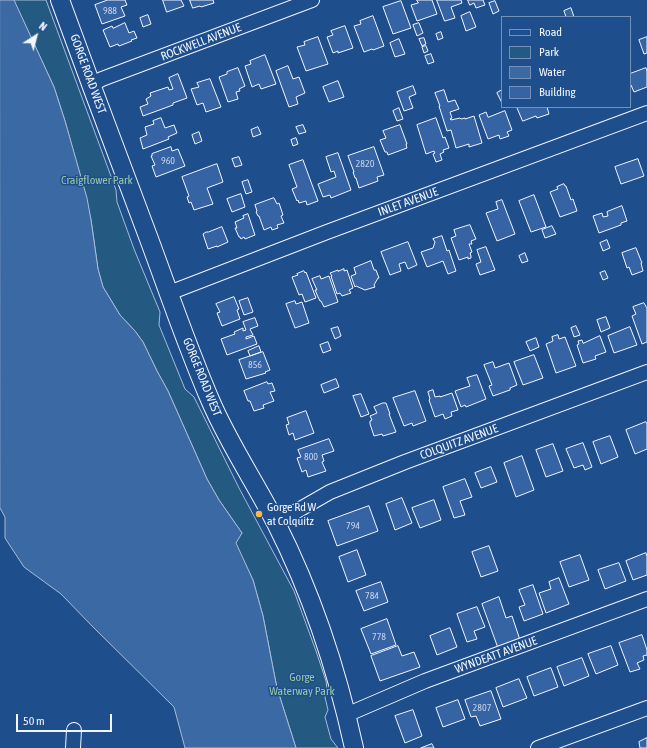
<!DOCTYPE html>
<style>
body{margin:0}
#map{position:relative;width:647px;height:748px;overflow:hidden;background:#1f4e8c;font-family:"Asap Condensed",sans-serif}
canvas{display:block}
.legend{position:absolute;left:501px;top:16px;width:130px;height:92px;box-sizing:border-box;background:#1f4e8c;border:1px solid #7391ba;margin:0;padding:5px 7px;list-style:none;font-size:12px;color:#f2f6ff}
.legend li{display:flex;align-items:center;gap:8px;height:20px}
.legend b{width:20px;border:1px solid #7391ba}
.north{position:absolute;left:16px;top:16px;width:40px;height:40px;-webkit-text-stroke:3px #1f4e8c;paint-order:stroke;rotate:36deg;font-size:11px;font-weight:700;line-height:16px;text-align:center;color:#f2f6ff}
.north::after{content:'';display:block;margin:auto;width:14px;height:18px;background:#f2f6ff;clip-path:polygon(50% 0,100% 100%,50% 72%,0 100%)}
.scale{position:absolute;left:16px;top:714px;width:96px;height:18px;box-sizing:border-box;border:2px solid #f2f6ff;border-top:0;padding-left:5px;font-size:12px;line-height:14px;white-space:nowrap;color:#f2f6ff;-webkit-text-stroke:3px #1f4e8c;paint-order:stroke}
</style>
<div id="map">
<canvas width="647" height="748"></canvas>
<ul class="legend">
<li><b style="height:5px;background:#1f4e8c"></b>Road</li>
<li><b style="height:11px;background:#245a82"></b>Park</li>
<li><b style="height:11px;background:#3b69a3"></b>Water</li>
<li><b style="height:11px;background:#3563a3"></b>Building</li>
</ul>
<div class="north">N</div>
<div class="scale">50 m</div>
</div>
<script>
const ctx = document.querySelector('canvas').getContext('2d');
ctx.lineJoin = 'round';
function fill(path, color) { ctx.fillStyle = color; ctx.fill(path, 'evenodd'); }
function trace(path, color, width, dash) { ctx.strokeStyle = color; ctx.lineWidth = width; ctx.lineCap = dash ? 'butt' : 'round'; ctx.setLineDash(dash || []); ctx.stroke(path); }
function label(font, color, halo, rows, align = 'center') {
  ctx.font = font + ' "Asap Condensed",sans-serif'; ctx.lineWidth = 3; ctx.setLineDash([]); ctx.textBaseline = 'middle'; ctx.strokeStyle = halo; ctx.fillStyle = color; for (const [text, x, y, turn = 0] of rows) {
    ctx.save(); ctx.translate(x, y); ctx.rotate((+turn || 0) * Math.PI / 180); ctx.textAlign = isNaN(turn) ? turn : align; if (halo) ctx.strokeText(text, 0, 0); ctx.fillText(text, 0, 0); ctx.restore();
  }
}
const green = new Path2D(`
 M14,0H46L105,160L116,190L117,202L134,249L160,312L159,325L185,389L194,397L239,488L294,591L316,651L326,681L327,689L325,697L328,710L325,717L331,739L338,748H296L277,688L274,673L263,616L253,580L235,543L242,533L219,500L207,479L168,391L157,371L143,342L135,331L120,315L103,287L98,269L91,220L85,193L65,121L54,87Z`);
const water = new Path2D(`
 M0,0H14L54,87L65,121L87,198L91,220L98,269L103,287L120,315L135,331L143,342L157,371L168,391L207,479L219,500L242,533L236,543L253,580L263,616L274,673L277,688L296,748H185L174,707L94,628L61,594L24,567L5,538V517L0,508Z`);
const building = new Path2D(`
 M108,0H125L127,5L121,7L125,16L102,24L95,5Z
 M163,0H181L184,6L167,12Z
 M190,0H213L214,3L201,7L200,6L193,8Z
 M417,0H432L437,14L417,21L411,5L418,3Z
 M437,0H461L462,3L451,7L455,18L445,21Z
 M468,0H483L485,5L476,8L474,3L470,5Z
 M401,1L411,28L393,34L383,7Z
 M495,1L499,11L493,14L489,3Z
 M571,8L574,17H566L564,11Z
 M470,12L476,27L466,31L461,16Z
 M148,15L151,24L143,27L140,18Z
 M373,16L384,46L373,50L372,49L364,52L354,26L361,24L360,21Z
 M125,23L129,33L134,31L137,38L131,40L132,41L119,46L118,44L110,47L103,30L112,26L113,28Z
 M419,23L423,33L417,36L413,25Z
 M345,26L353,48L338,53V51L333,53L327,37L333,35L331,31Z
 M441,32L443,38L438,40L436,34Z
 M318,37L328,64L306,71L297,47L305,45L304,42Z
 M647,37V53L644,54L639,40Z
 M424,38L426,44L422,46L419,39Z
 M399,39L405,54L395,57L390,43Z
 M426,46L428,51L424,53L422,47Z
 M431,54L434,62L428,64L425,56Z
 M265,55L276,84L261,89L259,84L252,87L245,66L251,64L250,61Z
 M288,66L293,79L299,77L305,93L296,97L298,104L289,107L276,71Z
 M238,68L245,86L239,89L240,91L236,92L238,99L228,102L219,77L227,74V72Z
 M646,68L647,71V87L634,92L631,85L630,86V74Z
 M178,74L187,98L173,103V105L143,116L140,107L148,104L146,99L151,96L150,93L168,87L169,90L173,89L169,78Z
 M210,79L221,107L206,112L203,103L197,105L191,89L199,87L197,83Z
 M338,81L344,97L329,102L323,87Z
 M413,86L416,94L409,97L413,108L404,111L397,92Z
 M444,90L448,102L455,100L459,109L450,112L452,118L450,119L451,120L460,118L461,119L465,118V119L474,116L482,143L469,147V144L456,148L451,130L447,131L439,106H440L435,93Z
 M502,90V103L497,93Z
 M517,107H547L549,114L537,118L536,116L523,121Z
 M399,108L403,119L397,121L393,111Z
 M505,111L512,130L507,132L509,136L500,139L499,135L488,139L479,115L486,112L488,117Z
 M161,118L165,128L174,125L177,133L168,137L169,139L143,149L140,138L147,135L145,127L154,124L153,121Z
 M436,118L443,138L445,137L449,148L443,150L444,152L440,154L442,160L436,162L433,154L435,153L434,151L426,154L417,125Z
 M303,125L306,132L299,134L296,127Z
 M400,125L407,144H406L407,148L388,155L387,152H385L380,140L386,138L383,131Z
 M258,127L261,134L253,137L251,130Z
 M199,132L202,141L195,144L192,135Z
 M296,138L298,144L293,146L291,140Z
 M171,147L172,151L178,149L185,166L156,177L152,166L155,165L151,156H152V154Z
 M374,147L384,175L377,177L378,181L359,188L356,178H355L353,172H354L348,156Z
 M338,153L351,190L331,198L330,195L323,197L318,184L336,177L334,171L331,172L326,157Z
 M239,157L242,165L235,167L232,159Z
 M638,159L644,176L621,184L615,167Z
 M303,160L318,201L307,205L306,201L299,203L298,200L297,201L292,189L297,187L289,165Z
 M217,164L223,182L207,188L213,204L194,210L191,202L189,203L187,197L189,196L182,177Z
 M248,180L252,192L246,194L242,182Z
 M564,184L565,186H566L571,200L573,199L577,211L560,217L550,192L558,189L557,187Z
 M241,194L245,207L232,212L227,199Z
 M534,195L546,227L531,232L519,201Z
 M274,198L277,204L279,203L283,215L281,216L284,223L277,225L278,228L272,230L271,227L264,230L259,216H258L256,212L257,211L255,205Z
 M502,200L515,234L497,241L486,213L498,209L496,202Z
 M622,206L627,221L621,223V225L599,233L593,216L602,213L603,217L608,216L607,212Z
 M248,214L255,235L245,239L244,237L241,239L240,237H239L235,228H237L235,222L244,218L243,216Z
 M470,225L476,239L471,241L472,244H469L472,252L470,253L471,256V258L468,259V257L459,260L451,238L456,236L454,230Z
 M552,226L556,234L545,238L542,230Z
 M222,227L228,242L217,247V246L208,249L203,234L206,232H208Z
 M442,236L447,251L449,250L456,271L448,274L443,261L427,267L421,252L433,248L435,242L433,239Z
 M607,240L610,248L603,251L600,243Z
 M408,242L417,265L408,269L405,262L399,264L401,271L390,275L381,252Z
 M486,247L495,270L480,275L476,264L481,262L477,250Z
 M636,248L642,263H641L643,271L632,275L629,267L627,268L622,253Z
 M525,253L528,261L522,263L519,256Z
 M371,261L374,270H376L379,278H378L374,285L375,287L365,290L356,286L355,287L351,276L356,274L354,268Z
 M344,269V271L347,270L353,288L349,290L351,293L342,296L340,293L337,294L331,276H332L330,273L338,270V271Z
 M304,271L305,273L306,272L316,298L305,302L302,294L299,295L292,277L298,275L297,274Z
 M605,271L608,278L603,280L600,273Z
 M320,276L321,279L329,276L338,302L324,307L321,301H320L318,297L315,290H317L312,279Z
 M234,297L239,309L237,310L240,319L222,326L217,313L220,312L216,304Z
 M248,298L253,312L244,315L239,301Z
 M295,301L296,304L302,302L309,323L295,328L286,304Z
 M644,303L647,308V342L642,344L632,316L636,314L633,307Z
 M606,317L610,328L601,332L597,320Z
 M255,318L258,326L250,329L253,335L246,337V339L254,336L257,344L227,355L221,339L235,334L234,332L243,328V331L246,330L243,322Z
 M576,326L580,335L574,337L571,328Z
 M338,327L341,336L335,339L331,329Z
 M630,327L637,345L614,353L608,336Z
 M558,335L559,339L565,337L576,366L556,373L546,344L553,341L552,337Z
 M600,336L606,352L595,356L596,359L583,363L577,345L579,344L578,341L582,340L583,343Z
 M536,338L539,347L530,351L526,342Z
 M328,342L331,350L323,353L320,345Z
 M259,346L261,352L250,356L248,351Z
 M263,352L270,370L265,372L266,373L246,379L239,360Z
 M534,355L543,378L523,385L514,362Z
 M493,362L495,368L509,363L517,385L510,388V390L493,396L489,386L492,385L484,365Z
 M477,375L486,399L466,407L465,405L461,407L455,391L470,386L467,378Z
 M336,379L339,387L324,393L321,385Z
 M267,382L268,384L272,383L275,391L270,392L274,401L263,405L264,408L254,411L250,401H248L244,391Z
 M433,390L435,397L440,396V397L452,393L458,410L451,412L452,416L445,419L443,414L435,417L429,400L430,399L428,392Z
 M415,391L426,421L413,426L412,423L404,426L393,398Z
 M361,394L369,414L361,417L353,396Z
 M383,403H386L390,414H389L396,432L383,436L382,434L374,436L370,424V421L372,420L370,416L377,413L374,407Z
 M306,411L314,433L295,440L293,433L289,435L286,425L289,424L287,418Z
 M646,422L647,424V449L635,454L626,430Z
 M610,436L618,457L601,464L593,442Z
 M329,439L334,451L322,455L324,461L322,462L326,471L308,477L306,470L302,472L297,458L301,457L298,450Z
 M583,443L592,467L585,470L583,465L574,468L566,449Z
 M553,444L563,471L546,477L536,450Z
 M522,456L534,490L516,497L504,463Z
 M491,467L497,482L481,488L475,473Z
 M465,479L472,497L460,501L465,515L454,518L443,487Z
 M402,498L412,523L395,530L386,504Z
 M434,500L441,520L420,528L412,508Z
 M369,506L378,531L337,546L328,521Z
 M489,546L498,571L481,577L472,552Z
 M357,550L366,575L348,582L339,557Z
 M646,553L647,556V575L633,580L626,561Z
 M580,555L589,580L569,587L560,562Z
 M619,563L626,581L605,589L598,570Z
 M559,578L569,604L546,613L539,593L551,589L549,582Z
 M381,582L388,602L364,611L356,591Z
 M533,585L543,614L524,621L519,607L525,605L519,590Z
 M499,597L506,618L512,616L520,640L498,648L482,604Z
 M477,607L485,627L474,631L477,639L467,642L457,614Z
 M387,619L396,645L371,654L361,629Z
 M450,628L457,647L437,655L430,636Z
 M642,635L647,650V655L643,656L644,660L637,663L640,669L630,672L619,643Z
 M398,646L402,656L414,652L420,667L380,681L371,656Z
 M611,646L618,665L596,674L588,654Z
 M582,658L589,676L564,686L557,667Z
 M551,668L558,687L534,696L527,677Z
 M519,679L527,698L503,707L496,688Z
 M491,691L501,719L480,726L476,716L471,717L465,700Z
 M458,700L465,719L443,727L436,708Z
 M413,710L422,736L405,743L395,716Z
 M647,738V748H640L639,742Z
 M432,744L434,748H421Z`);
const minor = new Path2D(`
 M92,84L102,79L312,0
 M169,293L327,232L647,113
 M276,523L330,492L405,462L647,372
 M346,715L425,681L647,599
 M73,748L74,730
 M538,748L647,708`);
const major = new Path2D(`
 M60,0C89,80 119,159 149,239C169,293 188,349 211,402C229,444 255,482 276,523C312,594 337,670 354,748`);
const markers = [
 [259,514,4,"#ffb74d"]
];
const numberNames = [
 ["988",110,11],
 ["960",168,161],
 ["2820",365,164],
 ["856",255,365],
 ["800",311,457],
 ["794",353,526],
 ["784",372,596],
 ["778",379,637],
 ["2807",482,708]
];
const streetNames = [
 ["ROCKWELL AVENUE",201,42,-21],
 ["GORGE ROAD WEST",88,74,70],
 ["INLET AVENUE",408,202,-20],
 ["GORGE ROAD WEST",202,377,68],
 ["COLQUITZ AVENUE",459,442,-20],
 ["WYNDEATT AVENUE",496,655,-20]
];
const parkNames = [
 ["Craigflower Park",97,180],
 ["Gorge",302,677],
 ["Waterway Park",302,691]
];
const poiNames = [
 ["Gorge Rd W",267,507],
 ["at Colquitz",267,521]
];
fill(green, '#245a82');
trace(green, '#a8bbd7', 1);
fill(water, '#3b69a3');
trace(water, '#a8bbd7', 1);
fill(building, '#3563a3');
trace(building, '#f2f6ff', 1);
trace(minor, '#f2f6ff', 16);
trace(major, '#f2f6ff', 20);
trace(minor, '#1f4e8c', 14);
trace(major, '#1f4e8c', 18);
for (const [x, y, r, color] of markers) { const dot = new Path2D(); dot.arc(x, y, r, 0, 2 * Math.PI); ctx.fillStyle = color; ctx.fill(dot); trace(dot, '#1f4e8c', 1.5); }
label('10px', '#c3d1e8', null, numberNames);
label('12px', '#f2f6ff', '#1f4e8c', streetNames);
label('12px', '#97c8a6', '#1f4e8c', parkNames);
label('12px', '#f2f6ff', '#1f4e8c', poiNames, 'left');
</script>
